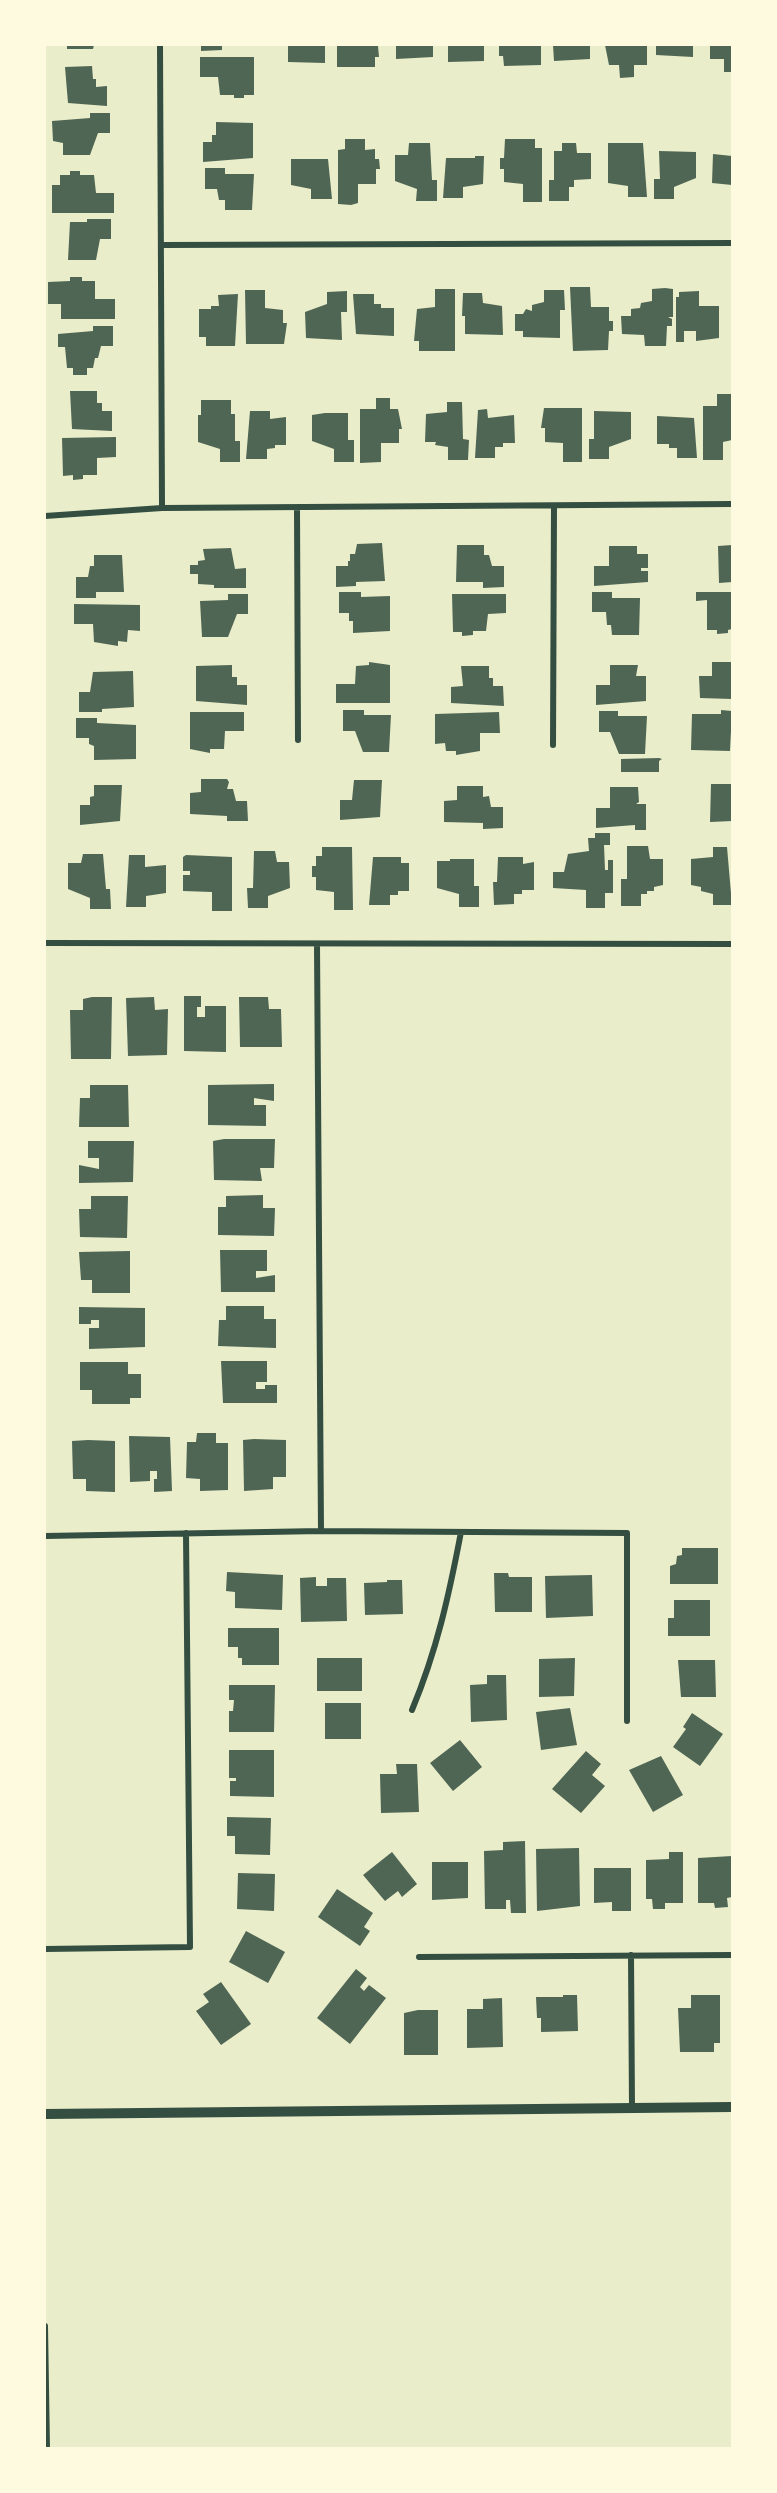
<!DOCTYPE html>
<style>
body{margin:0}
#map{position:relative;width:777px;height:2493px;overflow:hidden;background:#e9edc9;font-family:"PT Sans",sans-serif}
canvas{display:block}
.frame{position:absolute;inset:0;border:46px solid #fefae0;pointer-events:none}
</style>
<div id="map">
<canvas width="777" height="2493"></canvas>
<div class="frame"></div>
</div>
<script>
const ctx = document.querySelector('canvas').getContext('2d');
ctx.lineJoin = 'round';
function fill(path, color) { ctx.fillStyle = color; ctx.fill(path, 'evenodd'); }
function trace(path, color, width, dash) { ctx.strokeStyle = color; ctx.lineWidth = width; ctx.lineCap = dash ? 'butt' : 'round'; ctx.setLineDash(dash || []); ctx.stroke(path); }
const building = new Path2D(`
 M67,45H94L93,49H67Z
 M201,45H222V50L201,51Z
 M288,45H325V63L288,62Z
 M337,45L378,46L379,57H375V67H337Z
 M396,45H433V57L396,59Z
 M448,45H484V61L448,62Z
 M499,45H541V65L504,66L503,56H499Z
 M553,45H590V59L554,61Z
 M605,45H647V65H634V77L620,78L619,65H609Z
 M656,45H693V57L656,55Z
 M710,45H732V72H724V59H710Z
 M200,57H254V95H244V98H234V95H220L218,77H200Z
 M92,66L93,79H96V87L107,86V106L68,103L65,67Z
 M90,113H110V133H98L90,155H63V143L53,141L52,121L90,118Z
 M216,122L253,123V158L203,162V142H212V135H216Z
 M345,139H365V150L375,149V159H379L380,169H376V184H358V203L351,205L338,204V150L345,149Z
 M505,139H535V148H542V202H523V184L504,182V169H500V158H504Z
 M409,143H430L432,180H437V201H416L417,189L395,181V155H408Z
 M562,143H576L577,153H591V179L574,180V187H569V201H549V180H554V151H562Z
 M608,143H643L647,197H628V186L608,183Z
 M659,151L696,152V178L674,187V199H654V179H660Z
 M713,154L732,156V185L712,183Z
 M475,156H484L483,184L463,187V198H443L446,158H475Z
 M291,159H328L332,199H311V189L291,185Z
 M205,168H225V174H254L252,210H225V200H219L217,189H205Z
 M70,171H80V175H94L96,193H114V213H52V185H60V175H70Z
 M87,219H111V239H100L96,260H68L70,222H87Z
 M70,277H82V281H95V299H115V319H61V304H48V282L70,281Z
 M570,287H590L591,307H609V321H613V331H609L608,350L573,351Z
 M665,288L673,289V317H668L672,319V326H667L666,346H645L644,335L622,334L621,316H631V309L640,308L641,303L652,301V289Z
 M435,289H455V351H419V341H414L417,309L435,307Z
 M245,290H265V308L283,310V323H287L284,344H246Z
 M544,290H564L565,310H560V338L523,337V331H515V314H523L526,309L532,311V305L544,302Z
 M347,291V312H341L342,340L306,338L305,312L327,304V292Z
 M699,291V306H719V338L696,341V331H684V342H676V297H679V292Z
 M463,293H482L483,303L502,306L503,335L465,334V316H462Z
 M238,294L235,346H206V337H199V309H211V306H219L218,295Z
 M353,294H374V304H381V308H394V336L356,334Z
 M93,326H113V346H101L98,358H95L93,368H87V375H73V368H67L65,347H58V334L93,331Z
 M70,391H97V403H102V411H112V431L72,429Z
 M717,394H732V440L723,442V460H703V406H717Z
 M376,398H390V409H398L402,429H399V443H381V462L360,463V409H376Z
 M201,400H231V414H235V441H240V462H220V449L198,442V415H201Z
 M447,402H462L463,439L469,440L468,460H448V447L435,445L436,442H425L426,414L447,412Z
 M544,408H582V462H563V443L545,442V428H541Z
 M487,409L488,418L514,415L515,443H503V447H495V458H475L478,410Z
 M250,411H270V419L286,417V445H275V448L267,449V459H246Z
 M594,411L631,412V439L609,447V459H589V439H594Z
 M325,413H348V440H354V462H334V449L312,441V415Z
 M657,416L694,418L697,458H677V448H669V444H657Z
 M116,437V457L97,458V475H83V479L73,480V475L63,476L62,438Z
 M382,543L385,581L356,582V586L336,587V566H348V561H350V554H355L357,544Z
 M457,545H484V555H489L492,566H504V587L483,588V582H456Z
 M732,545V582L719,583L718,546Z
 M609,546H637V554H648V568H641V571H648V582L594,586V566H609Z
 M231,548L235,569L246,568V588H214V585L198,584V574H190V565H198V561L205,560L203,549Z
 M94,555H122L124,592H96V598H76V577H88L90,566H94Z
 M339,592H361V597L390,596V631L353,633V621H349V613H339Z
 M592,592H612V598H640L639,635H612L611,625H607L606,612H592Z
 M696,592H732V629L728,630V633L717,634V630H707V600L696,601Z
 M228,594H248V614H237L228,637H202L200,601L228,600Z
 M452,594H506V613L488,614L486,631H473V635L462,636V632H453Z
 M74,604L140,605V631L128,630L127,642L118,641V646L94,642L93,624H74Z
 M369,662L390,665V703H336V684H355L356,666L369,665Z
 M712,662H732V699L700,698L699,676H712Z
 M232,665V677H237V685H247V705L196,701V666Z
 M610,665H638L636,676H646V701L596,705V685H610Z
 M461,666H489V678H493V686H503L504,706L451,703V687L463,686Z
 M133,671L134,707L102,709V712H79V692H90L93,672Z
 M343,710H364V715H391L389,752H363L355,731H343Z
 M721,710L732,711L730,751L691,750L692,714H721Z
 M599,711H618V716H647L645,754H619L610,732H599Z
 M190,712H244V731H225L224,749H210V753L190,749Z
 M499,712L500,733H480V751L456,755V751H446L445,743L435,744V714Z
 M76,718H97V723L136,725V759L94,760V746L89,744V738H76Z
 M659,758L662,759L659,761V772H621V759Z
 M201,779H227L229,782L227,789H233L236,801H247L248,821H227V816L190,814V793L201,792Z
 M354,780H382L380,817L340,820V800H352Z
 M711,784H732V821L710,822Z
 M94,785H122L120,821L80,825V805H90V797L94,796Z
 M457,786H483V797L489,796L491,807H503V828L483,829V823L444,822V801L457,800Z
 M610,787H638L639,802L636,804H646V830H635V825L596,828V808H610Z
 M595,833H610V845H604L605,870H608V860H613V893H605V908H586V890L553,888V872H564L568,854L589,851L588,838H595Z
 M627,846H648L650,859H663V885L654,887V891H647V894H641V906H621V879H627Z
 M322,847H352L353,910H334V892L316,890V877H312V866H316V856H322Z
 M713,847H727L732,905H713V894L701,891V887L691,885V859L713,857Z
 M254,851H275L277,862H289L290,888L268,896V908H248L247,888H253Z
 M83,854H103L106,889H110L111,909H90V898L68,889V863H81Z
 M129,855H145V867L166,865V893L146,896V907H126Z
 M186,855L232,857V911H212V892L183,891V875H190V871H183V857Z
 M373,857H401V863H409V891H398V895H390V905H369Z
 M498,857H523V864L534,862V890H522V894H514V904L494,905L493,882H497Z
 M450,859H474V886H479V907H459V894L437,888V861H450Z
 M184,996H201V1007H197V1017H205V1006H226V1052L184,1051Z
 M92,997H112L111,1059H71L70,1010H83V999Z
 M154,997L155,1010L168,1009L167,1055L128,1056L126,998Z
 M239,997H268L269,1009H281L282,1047H240Z
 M274,1084V1101L254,1098V1105H266V1126L208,1125V1085Z
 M90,1085H128L129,1127H79L80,1098H90Z
 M224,1139H275L274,1168H260L262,1181L214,1180L213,1141Z
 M88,1141H134L133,1182L79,1183V1165L99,1169V1158H88Z
 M263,1195V1208H275L274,1236L218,1235V1207H226V1196Z
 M91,1196H128L127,1238L80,1237L79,1209H91Z
 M220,1250H267V1271H256V1278L275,1275V1292H221Z
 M130,1251V1293H92V1280H81L79,1252Z
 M226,1306H264V1319H276V1348L218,1346L219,1320H226Z
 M79,1307L145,1308V1347L89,1349V1328H99V1320H91V1324H79Z
 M221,1361H267V1382H256V1389H265V1385H277V1403H223Z
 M80,1362H128V1374H141V1398H130V1404H92V1390H80Z
 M197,1433H216V1443H228V1490L200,1491V1479L186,1478L187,1442H196Z
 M129,1436L170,1437L172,1491L154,1492V1479H157V1471H150V1481L130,1482Z
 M254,1439L286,1440V1477H273V1489L244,1491L243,1440Z
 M88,1440L115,1441V1492L86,1491V1479H73L72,1441Z
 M682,1548H718V1584H670V1566L676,1564L677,1556L682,1555Z
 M227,1572L283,1575L282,1610L235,1608V1592L226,1591Z
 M494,1573H508L509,1577H532V1612H495Z
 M592,1575L593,1616L546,1618L545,1576Z
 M316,1577V1586H327V1578H346L347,1621L301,1622L300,1578Z
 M387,1580H402L403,1614L365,1615L364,1583L387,1582Z
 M674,1600H710V1636H668V1618H674Z
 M228,1628H279V1665H242V1658H238V1647H228Z
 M317,1658H362V1691H317Z
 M575,1658L574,1696L539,1697V1659Z
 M678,1660H715L716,1697H681Z
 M487,1675H506L507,1720L471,1722L470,1685L487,1684Z
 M229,1685H275L274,1732H229V1711H233L234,1700H229Z
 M325,1703H361V1739H325Z
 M570,1708L577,1745L541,1750L536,1712Z
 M692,1713L723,1734L700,1766L673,1747L686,1729L683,1727Z
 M460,1740L482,1767L453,1791L430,1763Z
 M229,1750H274V1797L230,1796V1781H236V1778H229Z
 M586,1751L601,1764L592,1775L605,1786L581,1813L552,1789Z
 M661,1756L683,1795L653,1812L629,1770Z
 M396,1764H417L419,1812L381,1813L380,1774H397Z
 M227,1817L271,1818L270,1855L235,1854V1836H227Z
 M525,1841L526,1913H511L510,1900H506V1909H485L484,1851L503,1850V1842Z
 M579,1848L580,1906L537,1911L536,1849Z
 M392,1852L417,1884L402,1897L398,1891L385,1901L363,1875Z
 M669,1852H683V1903H665V1909H653L652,1899H646V1860L669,1859Z
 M732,1856V1897L727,1898L728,1907L715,1908L714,1903H698V1858Z
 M432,1862H468V1898L432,1900Z
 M594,1868H631V1911H612V1902L594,1903Z
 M238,1873L275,1874L274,1911L237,1909Z
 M337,1889L373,1913L364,1927L370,1931L360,1946L318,1917Z
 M246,1931L285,1952L268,1983L229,1962Z
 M356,1969L367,1978L360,1987L364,1991L369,1985L386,1998L350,2044L317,2018Z
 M221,1982L251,2024L221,2045L196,2011L209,2002L203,1994Z
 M563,1995H577L578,2031L541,2032V2018H537L536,1997H563Z
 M691,1995H720V2043H714V2052H680L678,2008H691Z
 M502,1998L503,2047L467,2048V2009H483V1999Z
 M418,2010H438V2055H404V2013Z`);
const minor = new Path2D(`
 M160,45L162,508
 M163,245L732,243
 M297,508L298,740
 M45,516L162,508L732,504
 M553,745L554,506
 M45,943L732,944
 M317,944L321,1531
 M45,1536L321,1531L627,1533V1721
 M412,1710C437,1650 449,1595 461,1532
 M45,1949L190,1947L186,1533
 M631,1955L632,2108
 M419,1957L732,1955
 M45,2326L47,2448`);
const tertiary = new Path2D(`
 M45,2114L732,2107`);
fill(building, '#4f6655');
trace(minor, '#344e41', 6);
trace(tertiary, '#344e41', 10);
</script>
